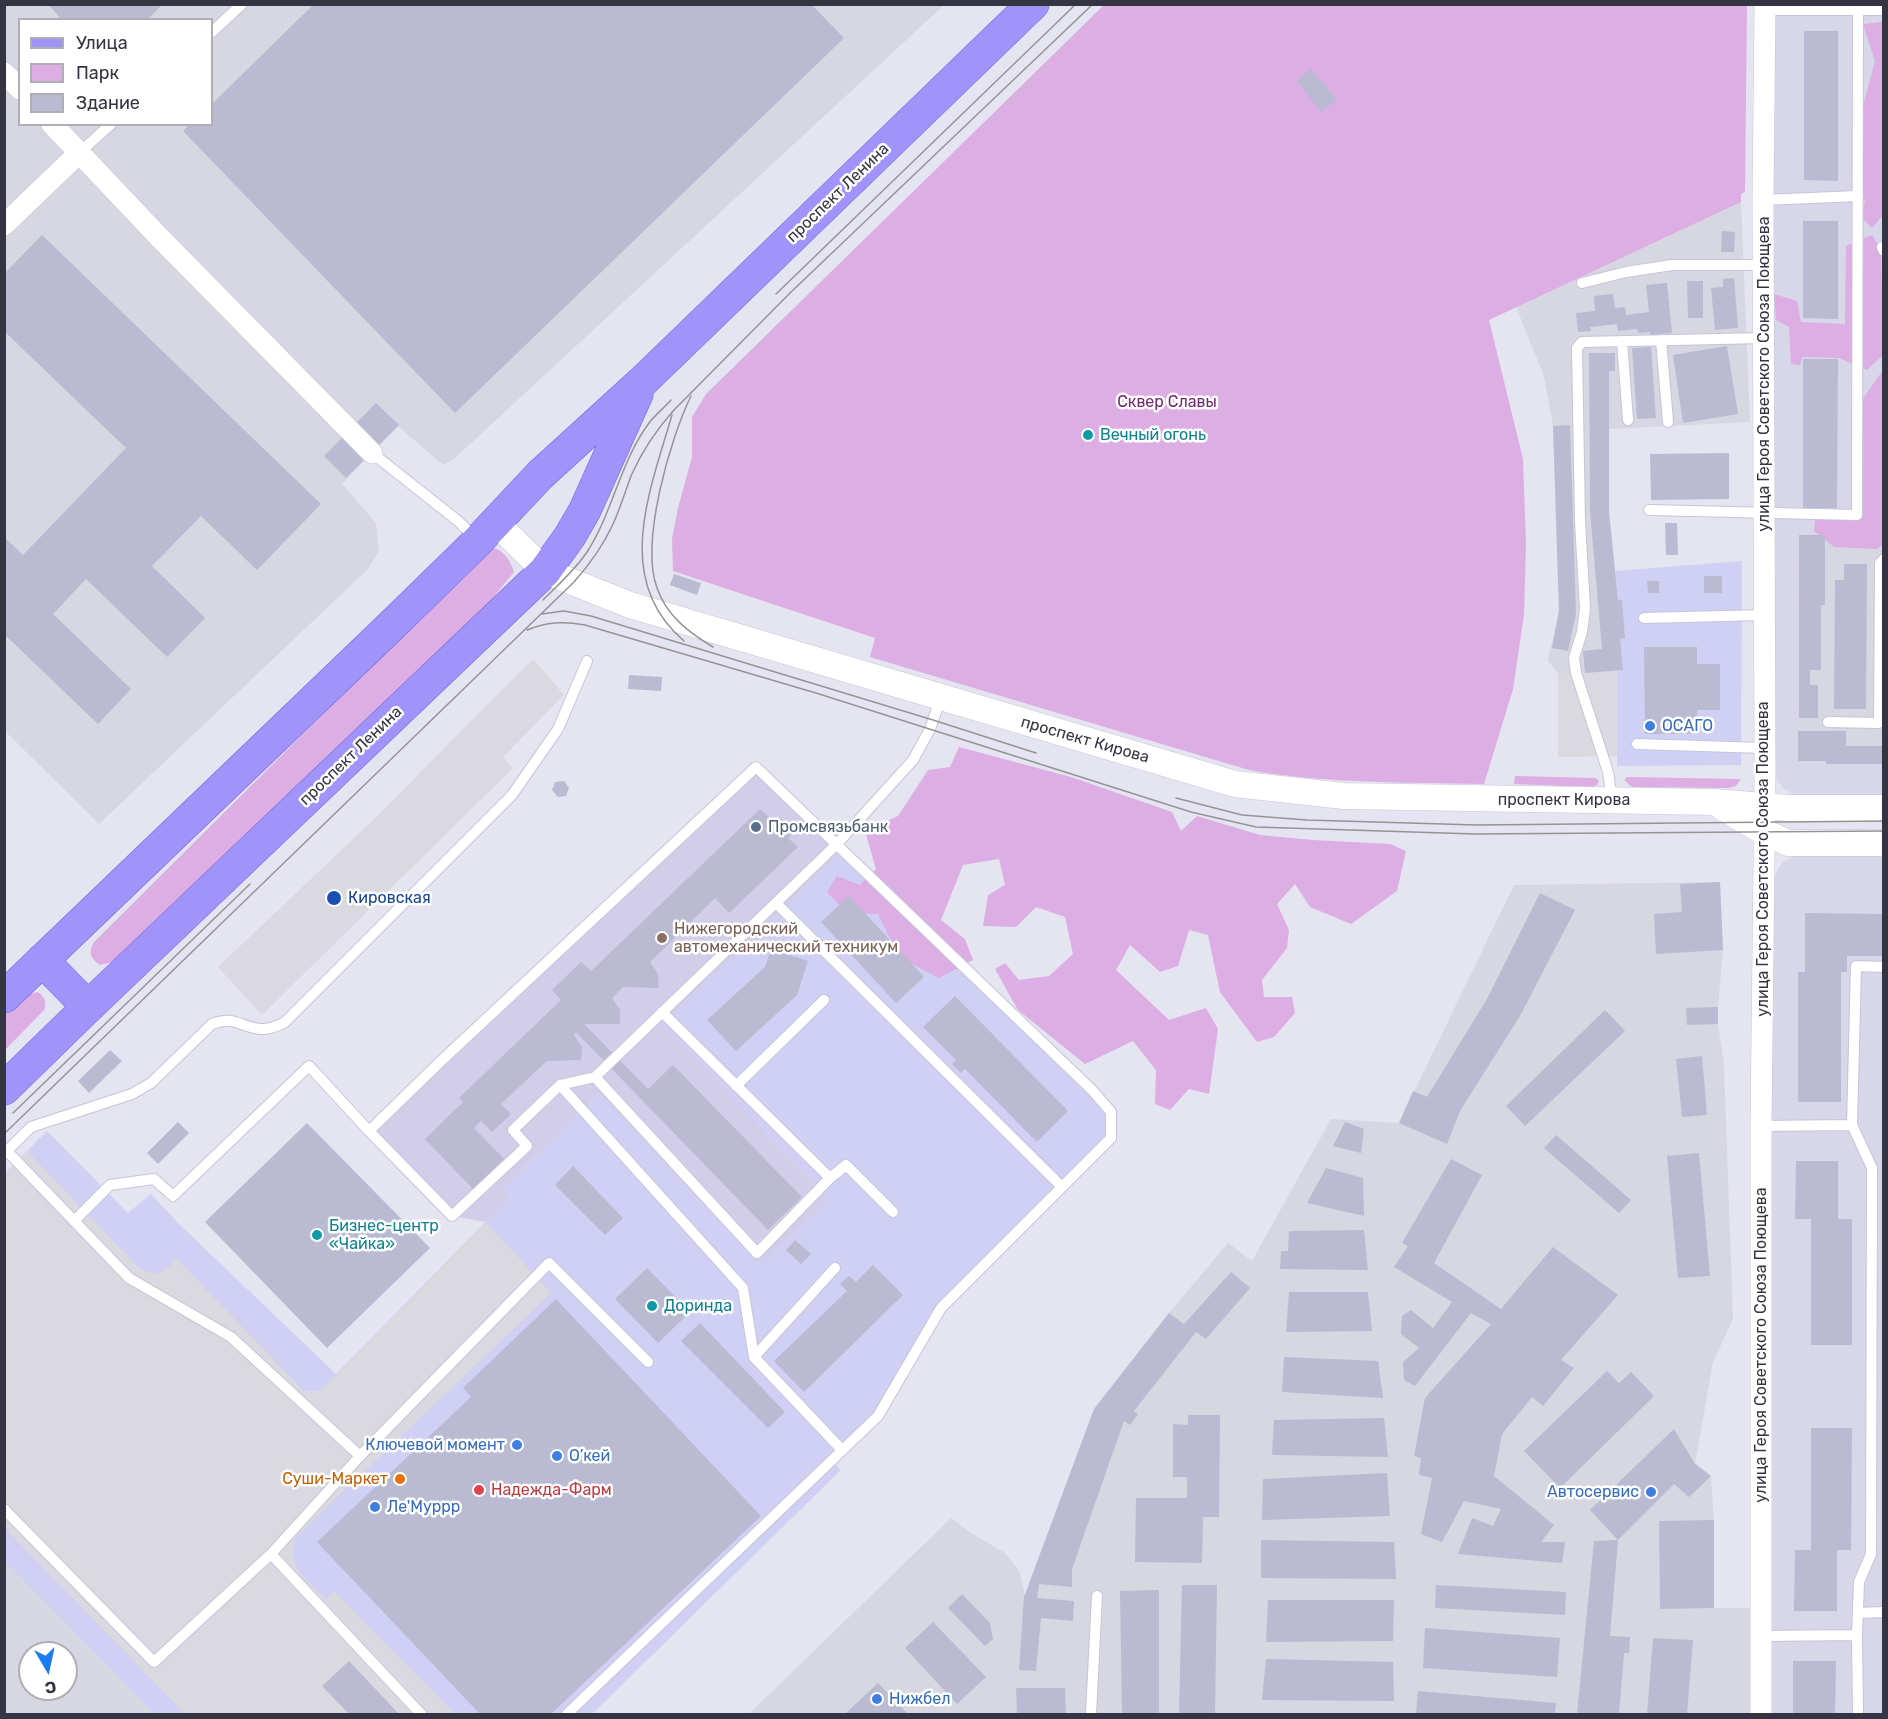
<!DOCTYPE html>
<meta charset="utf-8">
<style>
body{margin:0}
#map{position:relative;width:1888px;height:1719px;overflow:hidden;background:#e5e4f1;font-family:Rubik,sans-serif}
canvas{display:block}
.frame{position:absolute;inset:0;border:6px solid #343443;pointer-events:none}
.legend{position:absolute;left:18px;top:18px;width:195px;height:108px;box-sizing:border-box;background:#fff;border:2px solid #aeaeb4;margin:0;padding:8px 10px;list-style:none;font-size:18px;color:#343443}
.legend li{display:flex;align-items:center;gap:12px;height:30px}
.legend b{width:30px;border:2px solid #aeaeb4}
.north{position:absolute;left:18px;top:1641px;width:60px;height:60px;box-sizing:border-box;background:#fff;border:2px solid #aeaeb4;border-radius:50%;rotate:171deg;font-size:16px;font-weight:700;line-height:24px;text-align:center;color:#343443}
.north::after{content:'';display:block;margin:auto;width:21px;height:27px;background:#1b7cf1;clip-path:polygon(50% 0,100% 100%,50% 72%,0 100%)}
</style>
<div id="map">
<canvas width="1888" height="1719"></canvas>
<div class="frame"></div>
<ul class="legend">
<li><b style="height:8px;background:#a094fa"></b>Улица</li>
<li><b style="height:16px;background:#dcaee4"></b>Парк</li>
<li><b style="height:16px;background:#babad2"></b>Здание</li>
</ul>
<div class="north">С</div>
</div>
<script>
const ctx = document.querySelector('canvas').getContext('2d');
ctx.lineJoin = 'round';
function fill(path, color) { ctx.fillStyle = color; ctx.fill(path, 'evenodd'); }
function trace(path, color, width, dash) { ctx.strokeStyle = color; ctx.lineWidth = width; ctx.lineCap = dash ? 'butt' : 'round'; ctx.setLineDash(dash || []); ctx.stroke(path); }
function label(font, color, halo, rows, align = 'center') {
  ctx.font = font + ' Rubik,sans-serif'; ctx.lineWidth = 5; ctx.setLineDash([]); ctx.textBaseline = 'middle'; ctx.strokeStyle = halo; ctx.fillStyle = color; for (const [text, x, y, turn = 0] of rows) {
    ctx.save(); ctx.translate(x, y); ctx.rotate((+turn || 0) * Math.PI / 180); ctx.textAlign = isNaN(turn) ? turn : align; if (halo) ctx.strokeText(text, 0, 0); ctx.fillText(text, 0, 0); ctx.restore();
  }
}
const residential = new Path2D(`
 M1773,5H1883V534L1799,718L1798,761H1826V764H1883V800H1805L1784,789L1777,780L1773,767Z
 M1795,855L1883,856V1714H1769L1772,886L1777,871L1783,862Z`);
const commercial = new Path2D(`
 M1742,561L1741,765L1617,766V670L1620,639L1625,638L1618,600L1615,571Z
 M843,851L1111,1112V1138L941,1308L878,1416L832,1460L841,1470L592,1714H154L5,1562V1173L47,1131L128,1213L151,1194L178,1223L336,1374L509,1198L502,1190L598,1094L829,1199L661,1025Z`);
const industrial = new Path2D(`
 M4,5H944L454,459L443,465L398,426L342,484L376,523L379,551L368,569L99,824L5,731ZM20,20H212V124H20Z
 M1741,202L1750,422L1609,429V512L1618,600H1622L1625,638L1620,639L1623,670L1558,674L1548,660L1559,611L1553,426L1544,376L1516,307Z
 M1883,534V764H1826L1825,761H1798L1799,535Z
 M1720,882L1723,950L1718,1007V1024L1724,1065L1733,1319L1713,1362L1695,1463L1711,1476L1714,1520V1608H1752V1714H749L951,1518L971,1533L1005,1553L1020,1572L1025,1596L1094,1409L1169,1313L1228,1243L1252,1261L1331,1119L1399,1123L1514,885Z
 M4,1562H5L154,1714H5ZM30,1653H66V1689H30Z`);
const education = new Path2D(`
 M756,767L843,851L662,1025L829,1199L761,1264L598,1094L502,1190L510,1198L486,1222L452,1216L369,1131Z`);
const green = new Path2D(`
 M1104,5H1747L1745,192L1741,194V202L1489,320L1523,459L1526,544L1524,615L1513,689L1484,784C1406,782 1326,784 1249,770L870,657L875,638L673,571L672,539L678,508L692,457V417L706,394Z
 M1883,22V215L1872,228L1862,218L1865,201L1852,189V131L1864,120L1863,106L1875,61L1863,24Z
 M1872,235L1881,249L1883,355L1867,370L1839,358L1802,357L1800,365L1791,364L1789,327L1776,320L1774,294L1797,301L1801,322L1845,324L1846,246Z
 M1883,370V544L1877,549L1834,547L1814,531L1815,520L1854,510L1853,413Z
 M491,547C503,549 511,561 514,572L487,605L117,961L100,965C90,958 88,953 94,942Z
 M959,747L1071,777L1172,812L1181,831L1197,816L1260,835L1313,840L1390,844L1406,851L1397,891L1351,924L1310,907L1295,884L1277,904L1289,930L1287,948L1262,980L1264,997H1292L1295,1013L1274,1037L1257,1042L1220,992L1208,935L1189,930L1178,966L1160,972L1130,945L1116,970L1169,1020L1206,1008L1218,1029L1209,1094L1189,1089L1170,1110L1155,1104L1156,1070L1133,1041L1085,1064L1018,1010L995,969L1005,963L1019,980L1049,976L1073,954L1065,917L1036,907L1016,927L983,926L988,895L1005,885L999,859L963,865L941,920L965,939L973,960L939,978L900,958L878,914L847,913L827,892L837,876L860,885L876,869L865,831L898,816L928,770L950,767Z
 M1515,776L1596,778L1599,781L1597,785L1592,787L1514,784Z
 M1627,777L1741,779L1736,786L1728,788L1632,787L1624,780Z
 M38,992C45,997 46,1001 45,1009L5,1050V1014L23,996Z`);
const parking = new Path2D(`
 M533,659L564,695L503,757L513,768L262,1015L218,967L371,822Z
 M1617,670V756L1558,757V674Z
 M27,1151L140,1269L154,1274L166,1270L176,1258L304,1391H320L486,1222L551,1293L296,1537L292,1553L298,1572L326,1599L334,1591L455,1714H185L5,1528V1173Z`);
const building = new Path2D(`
 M48,4H163L147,20H62Z
 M314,4H811L844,38L455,413L183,131L190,124H212V104Z
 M1804,31H1838V181L1804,180Z
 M1311,69L1337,100L1321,112L1297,81Z
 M1803,221H1838V319L1803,318Z
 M1722,231L1735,232L1734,252H1721Z
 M42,235L321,504L257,570L201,516L152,566L205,618L167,657L86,579L53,614L131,689L98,724L4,634V537L23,555L126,448L4,331V274Z
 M1734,278L1738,328L1715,330L1711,288L1723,287V279Z
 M1687,281H1703V318H1688Z
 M1667,283L1672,333L1650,335V332L1638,333L1637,329L1618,331L1617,324L1590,327L1591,331L1578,332L1576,313L1595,311L1594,296L1613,294L1615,308L1625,307L1626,315L1649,312L1646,285Z
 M1727,346L1738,414L1683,423L1673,355Z
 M1651,347L1656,418L1637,419L1632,348Z
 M1589,353H1615V371H1609V512L1618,600H1622L1625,638L1620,639L1623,670L1585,673L1583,651L1602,649L1590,511Z
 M1803,359H1838L1837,508H1803Z
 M376,403L399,425L346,478L324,456Z
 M1570,425L1576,614L1568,651L1552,648L1559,611L1553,426Z
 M1729,453V499L1651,500L1650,454Z
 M1665,523H1677L1678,555H1666Z
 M1799,535H1825V605H1821V670H1810V685H1818V718H1799Z
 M1844,564H1867L1866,709H1834L1835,580H1844Z
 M674,574L701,583L697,595L670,585Z
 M1704,576H1722V593H1704Z
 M1647,581H1659V593H1648Z
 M1644,647H1697V664H1720V710H1697V734H1645Z
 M629,675L662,677L661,691L628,689Z
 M1798,731H1846V746H1884V764H1826V761H1798Z
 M564,781L569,788L566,796L558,797L552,790L555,782Z
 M760,809L774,822L780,817L795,832L788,838L798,847L729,913L715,898L650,962L658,974L659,988L623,987L612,998L620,1010V1024H584L648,1089L673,1065L802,1197L768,1230L576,1032L574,1035L582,1047L581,1060L547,1061L501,1104L511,1114L492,1132L481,1121L474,1128L504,1159L473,1189L425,1139L463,1102L459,1098L561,1000L552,990L581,962L591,971Z
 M1720,882L1723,950L1656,954L1654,914L1682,912L1680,884Z
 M1540,893L1575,910L1520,1016L1460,1111L1447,1144L1399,1123L1413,1091L1427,1097L1487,999Z
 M849,896L924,977L896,1003L821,922Z
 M1805,913L1884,914V956H1847V972H1841V1102H1798V972H1805Z
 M771,949L808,961L797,995L736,1051L707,1020L765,967Z
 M955,996L1068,1111L1037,1142L965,1069L961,1073L952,1064L956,1060L923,1027Z
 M1718,1007V1024L1687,1025L1686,1008Z
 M1605,1010L1625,1031L1525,1126L1506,1106Z
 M110,1050L122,1061L89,1093L78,1081Z
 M1702,1056L1707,1115L1682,1117L1676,1059Z
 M178,1122L189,1133L158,1164L147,1153Z
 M1345,1122L1364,1129L1361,1153L1333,1146Z
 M307,1123L430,1248L327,1348L205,1222Z
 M1556,1135L1631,1200L1619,1213L1544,1148Z
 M1699,1153L1710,1276L1678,1278L1667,1156Z
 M1451,1159L1482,1175L1434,1263L1501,1309L1553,1247L1618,1295L1561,1360L1574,1368L1543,1406L1532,1397L1502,1434L1494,1476L1554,1525L1541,1542H1565L1562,1563L1458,1554L1472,1518L1493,1526L1501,1509L1464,1501L1442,1542L1421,1534L1432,1478L1419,1475L1421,1458L1414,1456L1425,1398L1491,1324L1471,1313L1415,1386L1404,1380L1403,1362L1419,1348L1401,1334L1402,1316L1411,1310L1433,1328L1452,1302L1394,1267L1408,1246L1402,1243Z
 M1796,1161H1838V1219H1852V1345H1811V1219H1795Z
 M573,1166L623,1218L605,1235L555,1185Z
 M1326,1168L1363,1178L1364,1216L1307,1203Z
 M1364,1230L1368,1270L1280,1269L1281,1251H1288L1289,1231Z
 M795,1240L811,1254L801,1264L786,1250Z
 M873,1265L903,1295L804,1392L774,1361L847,1291L840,1284L849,1276L856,1282Z
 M647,1268L690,1312L658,1343L615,1299Z
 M1231,1272L1250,1288L1206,1339L1196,1332L1134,1411L1138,1414L1130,1425L1124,1421L1072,1569V1587L1039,1584L1037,1598L1074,1601L1073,1621L1041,1618L1036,1671L1019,1670L1024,1597L1094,1409L1169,1313L1184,1324Z
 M1289,1292H1368L1372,1331L1286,1332Z
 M556,1299L761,1516L551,1714H480L317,1542L471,1397L463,1388Z
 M700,1323L785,1412L768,1428L681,1341Z
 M1284,1357L1378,1361L1383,1398L1282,1392Z
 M1607,1371L1619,1383L1631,1372L1654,1396L1560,1488L1524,1451Z
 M1188,1415H1220L1219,1517H1203L1202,1563L1135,1562L1136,1498H1187V1477H1173V1424L1188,1425Z
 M1384,1418L1388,1457L1272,1455L1274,1420Z
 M1811,1428H1852L1851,1550H1837V1611H1794L1795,1550H1811Z
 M1674,1429L1695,1464L1711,1476L1689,1497L1674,1484L1618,1540L1590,1510Z
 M1387,1473L1390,1516L1262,1520L1263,1479Z
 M1714,1520V1608L1660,1609L1659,1521Z
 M1261,1540L1394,1542L1396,1579L1261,1578Z
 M1618,1540L1610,1636L1630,1637L1629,1653H1624L1619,1714H1577L1594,1541Z
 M1182,1585H1217L1215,1714H1179Z
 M1436,1585L1566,1592L1565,1615L1435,1608Z
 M1159,1590V1714H1122L1120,1591Z
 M962,1594L990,1623L993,1639L985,1646L948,1608Z
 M1268,1600H1394L1393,1641L1266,1642Z
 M933,1622L986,1677L957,1704L905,1648Z
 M1425,1628L1560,1638L1557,1677L1423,1668Z
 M1653,1638L1693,1640L1687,1714H1647Z
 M1266,1659L1393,1662L1394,1701L1262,1700Z
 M349,1661L399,1714H349L322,1686Z
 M1793,1661H1836L1835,1714H1793Z
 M878,1683L908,1714H845Z
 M1016,1688H1065L1066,1714H1017Z
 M1418,1691L1556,1703L1555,1714H1416Z`);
const service = new Path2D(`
 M1858,10H1884
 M212,32L242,4
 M79,153L111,124
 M1763,200L1858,196
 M1882,247L1884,251
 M1582,283L1626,272L1672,265H1764
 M1661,340L1668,422
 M1622,341L1628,420
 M372,453L458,521L476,539
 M1649,510L1857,515L1858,10H1765
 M1644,618L1764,615
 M1828,722L1879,723L1880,563L1884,559
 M1637,744L1764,748
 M1612,800L1608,772L1576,673L1574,658L1582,632L1585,609L1580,521L1577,348L1582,342L1764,338
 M776,903L1062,1187
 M595,1077L757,1253L830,1178L662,1012
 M560,1085L743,1288L754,1357L842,1450
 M736,1086L824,1000
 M1852,1125L1856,966L1884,967
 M1761,1126L1852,1125L1872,1168L1871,1554L1859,1582L1857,1635L1761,1636
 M4,1148L129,1278L231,1337L360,1456L271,1554
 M7,1151L31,1127L132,1094L151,1083L212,1024C234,1015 240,1027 260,1029C269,1030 277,1026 284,1023L512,795L558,729L587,661
 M830,1178L846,1165L893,1212
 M74,1221L110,1185L154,1179L173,1196L309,1066L369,1131
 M754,1357L835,1268
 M360,1456L549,1263L648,1362
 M4,1509L154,1662L271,1554L421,1714
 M1858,1613L1884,1612
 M1857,1635L1858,1714
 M567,1714L878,1416L941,1308L1111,1138V1112L1093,1091L756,767L441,1061L369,1131L452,1216L527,1146L513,1130L560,1085L595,1077L836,845L913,760L930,729L941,697
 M1091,1714L1097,1596`);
const minor = new Path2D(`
 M4,73L20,89
 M52,124L159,237L372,453
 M4,225L79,153
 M1761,1714V1126L1765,772L1763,200L1765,4`);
const tertiary = new Path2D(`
 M495,522L545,571L630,605L1235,784L1344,796L1714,802L1789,808H1884
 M1722,807L1764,832L1788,843H1884`);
const primary = new Path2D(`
 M42,960L88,1007
 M4,997L389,628L478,541L540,475L642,382L1033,4
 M4,1089L88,1007L545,571L570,536L585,510L637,394`);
const tram = new Path2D(`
 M776,294L1076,4
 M691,396C670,439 640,542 657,588C667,616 688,632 713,647
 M672,415C650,491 612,580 684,641
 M543,600C558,585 575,570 587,552C613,512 620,462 649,423C655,415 664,408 671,400
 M541,614L564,611L591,616L933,720L1036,753
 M527,630C547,622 563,621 585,625L816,693L1191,812L1256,827L1475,834L1884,831
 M1176,798L1242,815L1307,820L1477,825L1884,821
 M13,1113L250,884
 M4,1134L574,582C590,564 603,546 613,524C620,509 625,492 631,476C642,451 656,430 674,410L790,293L1093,4`);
const markers = [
 [1088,435,6,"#0f9aa8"],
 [1650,726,6,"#3f7fe0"],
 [756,827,6,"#5c6f8a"],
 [334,898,8,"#1a4fb4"],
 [662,938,6,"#8d6e63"],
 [317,1235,6,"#0f9aa8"],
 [652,1306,6,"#0f9aa8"],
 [517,1445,6,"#3f7fe0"],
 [557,1456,6,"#3f7fe0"],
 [400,1479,6,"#e8710a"],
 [479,1490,6,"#e0444e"],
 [1651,1492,6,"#3f7fe0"],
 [375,1507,6,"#3f7fe0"],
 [877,1699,6,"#3f7fe0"]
];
const streetNames = [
 ["проспект Ленина",838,193,-44],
 ["улица Героя Советского Союза Поющева",1764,374,-90],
 ["проспект Кирова",1085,740,16],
 ["проспект Ленина",351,756,-44],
 ["проспект Кирова",1564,800],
 ["улица Героя Советского Союза Поющева",1763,859,-90],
 ["улица Героя Советского Союза Поющева",1761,1345,-90]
];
const parkNames = [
 ["Сквер Славы",1167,402]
];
const cultureNames = [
 ["Вечный огонь",1100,435],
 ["Бизнес-центр",329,1226],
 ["«Чайка»",329,1244],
 ["Доринда",664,1306]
];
const shopNames = [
 ["ОСАГО",1662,726],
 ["Ключевой момент",505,1445,"right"],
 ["О’кей",569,1456],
 ["Автосервис",1639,1492,"right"],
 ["Ле'Муррр",387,1507],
 ["Нижбел",889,1699]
];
const serviceNames = [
 ["Промсвязьбанк",768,827]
];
const transitNames = [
 ["Кировская",348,898]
];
const educationNames = [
 ["Нижегородский",674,929],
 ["автомеханический техникум",674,947]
];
const foodNames = [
 ["Суши-Маркет",388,1479]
];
const healthNames = [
 ["Надежда-Фарм",491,1490]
];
fill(residential, '#d8d6e9');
fill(commercial, '#cfd0f3');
fill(industrial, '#d6d7e0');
fill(education, '#d2ceea');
fill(green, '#dcaee4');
fill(parking, '#d9d9df');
fill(building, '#babad2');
trace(service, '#c6c4da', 12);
trace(minor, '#c6c4da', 22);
trace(tertiary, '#c6c4da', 27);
trace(primary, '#7165de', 33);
trace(service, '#fff', 10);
trace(minor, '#fff', 21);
trace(tertiary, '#fff', 26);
trace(primary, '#a094fa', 32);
trace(tram, '#949494', 1.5);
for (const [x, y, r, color] of markers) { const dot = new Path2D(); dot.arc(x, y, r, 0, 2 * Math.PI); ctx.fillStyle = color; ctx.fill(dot); trace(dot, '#fff', 2); }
label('16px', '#343443', '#fff', streetNames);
label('16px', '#722a70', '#fff', parkNames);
label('16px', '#0d838f', '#fff', cultureNames, 'left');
label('16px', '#366cbe', '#fff', shopNames, 'left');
label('16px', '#4e5e75', '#fff', serviceNames, 'left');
label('16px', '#164399', '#fff', transitNames, 'left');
label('16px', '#785e54', '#fff', educationNames, 'left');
label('16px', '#c56008', '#fff', foodNames, 'right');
label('16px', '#be3a42', '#fff', healthNames, 'left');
</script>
